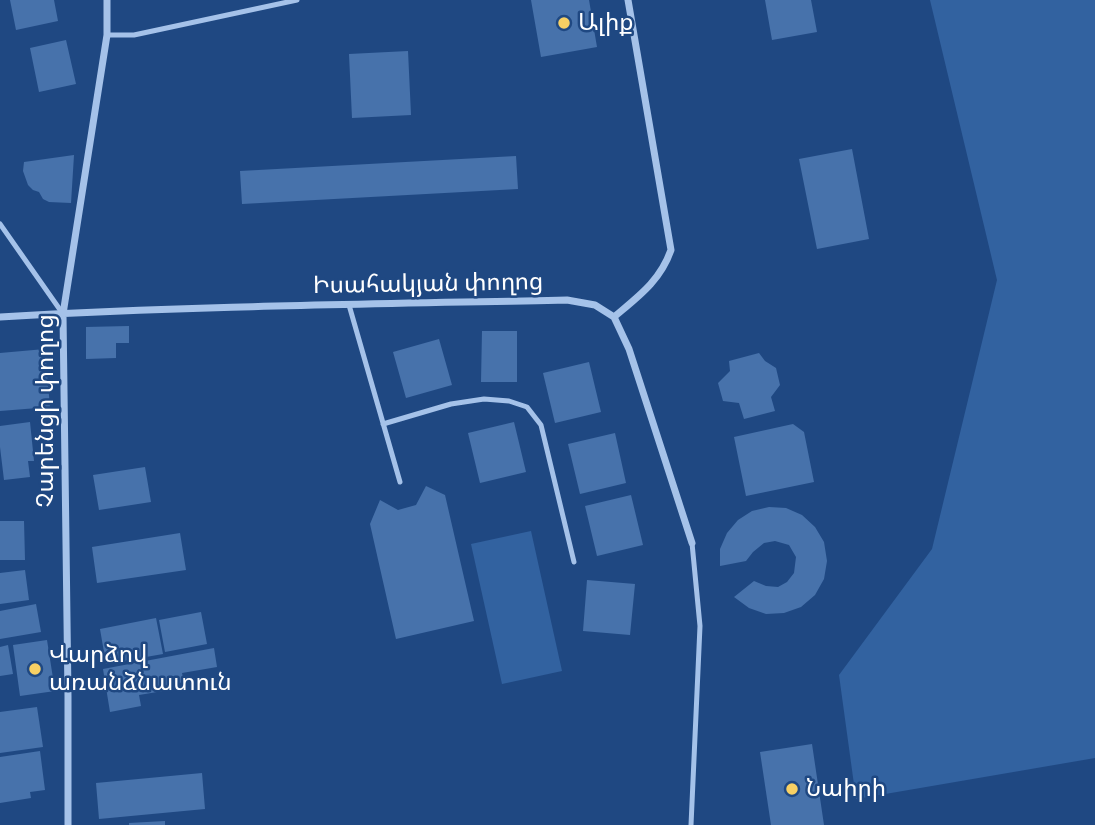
<!DOCTYPE html>
<meta charset="utf-8">
<style>
body{margin:0}
canvas{display:block;background:#1f4882}
</style>
<canvas width="1095" height="825"></canvas>
<script>
const ctx = document.querySelector('canvas').getContext('2d');
ctx.lineJoin = 'round';
function fill(path, color) { ctx.fillStyle = color; ctx.fill(path, 'evenodd'); }
function trace(path, color, width, dash) { ctx.strokeStyle = color; ctx.lineWidth = width; ctx.lineCap = dash ? 'butt' : 'round'; ctx.setLineDash(dash || []); ctx.stroke(path); }
function label(font, color, halo, rows, align = 'center') {
  ctx.font = font + ' Cabin,"Noto Sans Armenian",sans-serif'; ctx.lineWidth = 5; ctx.setLineDash([]); ctx.textBaseline = 'middle'; ctx.strokeStyle = halo; ctx.fillStyle = color; for (const [text, x, y, turn = 0] of rows) {
    ctx.save(); ctx.translate(x, y); ctx.rotate((+turn || 0) * Math.PI / 180); ctx.textAlign = isNaN(turn) ? turn : align; if (halo) ctx.strokeText(text, 0, 0); ctx.fillText(text, 0, 0); ctx.restore();
  }
}
const green = new Path2D(`
 M930,0H1095V758L856,799L839,675L932,549L997,280Z
 M531,531L562,671L502,684L471,544Z`);
const building = new Path2D(`
 M10,0H54L58,21L16,30Z
 M531,0H589L597,47L541,57Z
 M765,0H811L817,32L772,40Z
 M66,40L76,84L39,92L30,48Z
 M408,51L411,115L352,118L349,54Z
 M852,149L869,239L817,249L799,159Z
 M74,155L71,203L49,202L43,199L39,192L33,190L28,185L23,171L24,162Z
 M516,156L518,189L242,204L240,171Z
 M129,326V343H116V358L86,359V327Z
 M482,331H517V382H481Z
 M439,339L452,385L406,398L393,352Z
 M45,349L50,407L0,411V353Z
 M759,353L765,361L776,368L780,385L771,397L775,411L744,419L739,403L723,401L718,383L730,371L729,361Z
 M589,362L601,412L555,423L543,373Z
 M30,422L34,461H28L30,477L4,480L0,447V426Z
 M514,422L526,472L480,483L468,433Z
 M793,424L804,432L814,482L746,496L734,437Z
 M615,433L626,483L580,494L568,444Z
 M145,467L151,502L99,510L93,475Z
 M426,486L445,495L474,621L396,639L370,524L380,500L398,510L416,505Z
 M631,495L643,545L597,556L585,506Z
 M769,507L786,508L802,515L815,527L824,542L827,561L824,579L815,595L801,607L784,613L766,614L749,608L734,597L754,581L766,586L778,587L787,582L794,573L796,557L789,545L775,541L764,543L753,552L746,561L720,566V549L727,533L738,520L752,511Z
 M0,521H24L25,560H0Z
 M180,533L186,570L97,583L92,547Z
 M25,570L29,600L0,604V573Z
 M587,580L635,584L630,635L583,631Z
 M36,604L41,632L0,639V611Z
 M201,612L207,644L165,652L159,620Z
 M156,618L163,654L106,664L100,629Z
 M47,640L55,691L20,696L13,645Z
 M8,645L13,674L0,676V647Z
 M214,648L217,667L182,673L184,682L162,686L163,691L139,695L141,706L110,712L103,669Z
 M37,707L43,747L0,753V712Z
 M812,744L824,825H771L760,752Z
 M40,751L45,790L30,792L31,798L0,803V757Z
 M202,773L205,809L99,819L96,783Z
 M165,821V825H129V823Z`);
const lane = new Path2D(`
 M107,35H134L297,0
 M0,224L63,314
 M349,305L400,482
 M383,424L451,404L484,399L509,401L527,407L541,425L574,562
 M691,825L700,626L692,543`);
const street = new Path2D(`
 M0,317C189,306 378,304 567,300L595,305L614,317L629,349L692,543
 M614,317C639,296 660,281 671,250L628,0
 M68,825V696L63,314L107,35V0`);
const markers = [
 [564,23,7,"#f7d064"],
 [35,669,7,"#f7d064"],
 [792,789,7,"#f7d064"]
];
const poiNames = [
 ["Ալիք",578,23],
 ["Վարձով",49,655],
 ["առանձնատուն",49,683],
 ["Նաիրի",806,789]
];
const streetNames = [
 ["Իսահակյան փողոց",428,284,-1],
 ["Չարենցի փողոց",46,411,-90]
];
fill(green, '#3262a0');
fill(building, '#4772ab');
trace(lane, '#a5c2e9', 5);
trace(street, '#a5c2e9', 7);
for (const [x, y, r, color] of markers) { const dot = new Path2D(); dot.arc(x, y, r, 0, 2 * Math.PI); ctx.fillStyle = color; ctx.fill(dot); trace(dot, '#1f4882', 2.5); }
label('24px', '#fff', '#1f4882', poiNames, 'left');
label('24px', '#fff', '#1f4882', streetNames);
</script>
